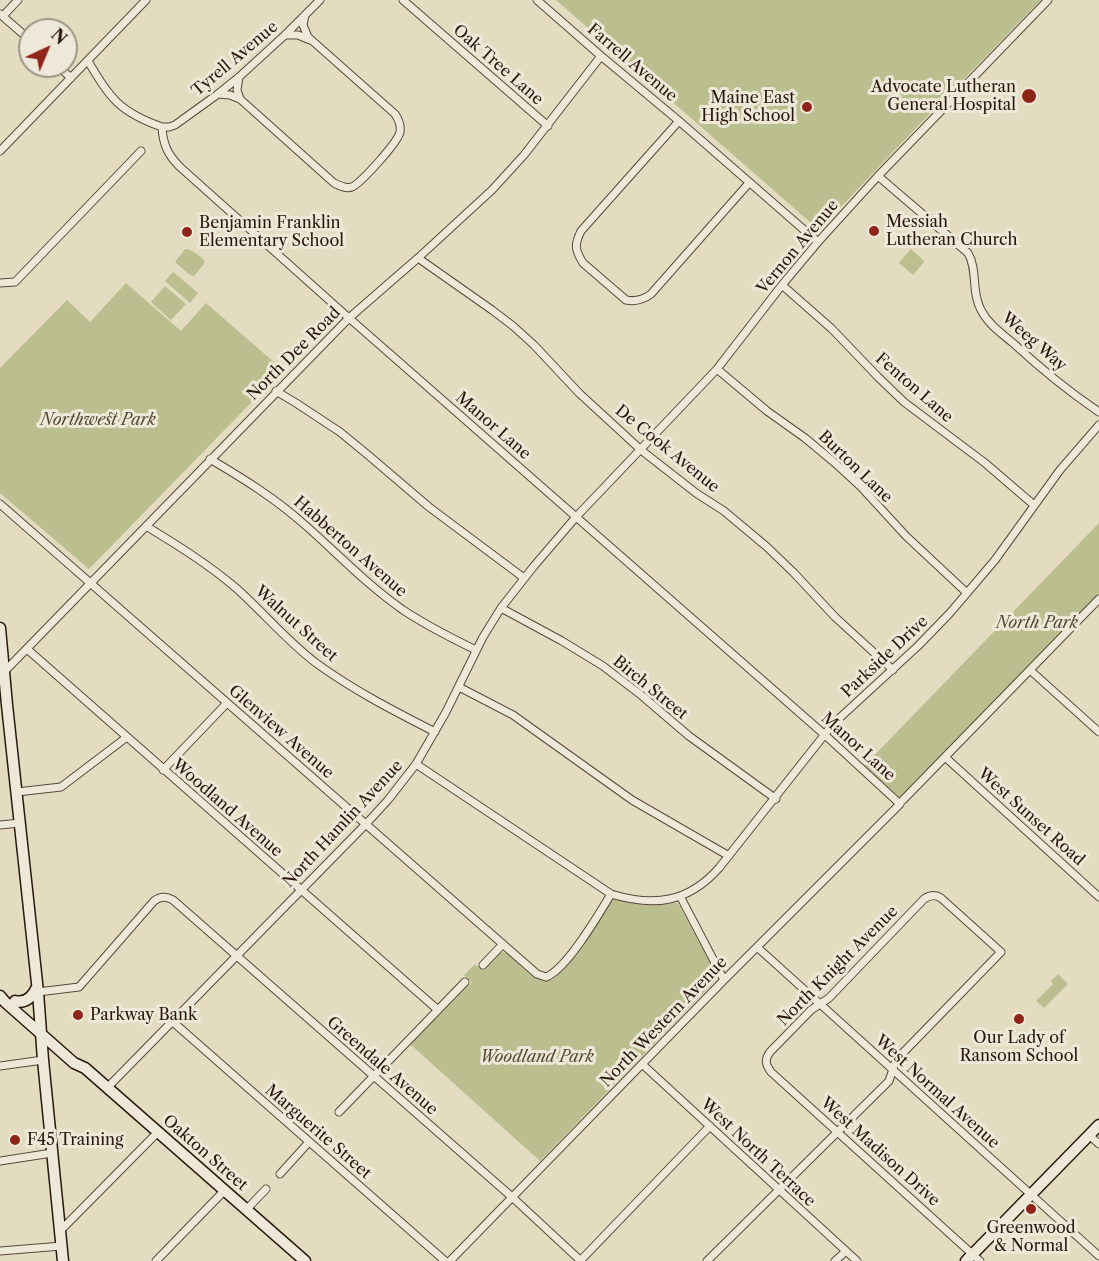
<!DOCTYPE html>
<style>
body{margin:0}
#map{position:relative;width:1099px;height:1261px;overflow:hidden;background:#e4dcc1;font-family:"Libre Caslon Text",serif}
canvas{display:block}
.north{position:absolute;left:18px;top:18px;width:60px;height:60px;box-sizing:border-box;background:#ede8d7;border:2px solid #9f9586;border-radius:50%;rotate:44deg;font-size:16px;font-weight:700;line-height:24px;text-align:center;color:#2b180d}
.north::after{content:'';display:block;margin:auto;width:21px;height:27px;background:#8f2418;clip-path:polygon(50% 0,100% 100%,50% 72%,0 100%)}
</style>
<div id="map">
<canvas width="1099" height="1261"></canvas>
<div class="north">N</div>
</div>
<script>
const ctx = document.querySelector('canvas').getContext('2d');
ctx.lineJoin = 'round';
function fill(path, color) { ctx.fillStyle = color; ctx.fill(path, 'evenodd'); }
function trace(path, color, width, dash) { ctx.strokeStyle = color; ctx.lineWidth = width; ctx.lineCap = dash ? 'butt' : 'round'; ctx.setLineDash(dash || []); ctx.stroke(path); }
function label(font, color, halo, rows, align = 'center') {
  ctx.font = font + ' "Libre Caslon Text",serif'; ctx.lineWidth = 6; ctx.setLineDash([]); ctx.textBaseline = 'middle'; ctx.strokeStyle = halo; ctx.fillStyle = color; for (const [text, x, y, turn = 0] of rows) {
    ctx.save(); ctx.translate(x, y); ctx.rotate((+turn || 0) * Math.PI / 180); ctx.textAlign = isNaN(turn) ? turn : align; if (halo) ctx.strokeText(text, 0, 0); ctx.fillText(text, 0, 0); ctx.restore();
  }
}
const green = new Path2D(`
 M556,0H1041L914,130L819,230Z
 M185,249C192,249 199,256 204,260V264L194,276L190,275L175,262Z
 M911,249L923,260L924,262L913,275L899,263Z
 M173,272L198,293L190,303L165,281Z
 M126,283L181,331L206,303L283,370L89,569L0,493V368L67,300L90,322Z
 M165,286L186,304L171,320L151,302Z
 M1099,523V595L901,799L864,766Z
 M614,899L643,905L677,903L680,907L715,972L716,980L540,1161L410,1044L472,982L464,975L475,964L483,970L501,952L507,953C520,964 538,988 555,978L587,939L609,903Z
 M1058,974L1068,984L1044,1008L1036,1001L1053,984L1051,981Z`);
const minor = new Path2D(`
 M403,0L548,126
 M537,0L601,56L679,121L818,242
 M0,14L30,40
 M3,16L18,0
 M285,35H298L310,40
 M88,61C110,98 119,112 162,127C163,145 168,155 180,167L349,318L825,735L900,804L724,980L450,1261
 M58,66L71,78
 M239,77L237,90L240,99
 M218,94L230,95L240,99L334,183C340,186 346,189 352,187C362,182 398,142 400,132C401,126 399,120 395,114L308,37L303,25L305,15
 M679,121L581,231C574,245 575,250 583,263L626,300C636,302 643,300 651,294L749,183
 M162,127H169L175,125L218,94L239,77L285,35L320,0
 M0,151L146,0
 M878,176L968,253C978,270 971,292 981,310C988,324 1001,333 1013,343C1040,368 1068,391 1099,412
 M418,258L492,310L513,326L534,345L579,393L641,450L696,493L724,511L767,547L794,573L835,617L893,670
 M0,283L15,282L141,151
 M782,285L832,329L878,377L904,402L985,463L1034,505
 M717,369L767,411L805,438L835,463L861,487L906,536L967,593
 M276,391L296,403L340,432L368,455L429,507L524,578
 M210,459C244,479 276,499 305,525C338,554 367,585 403,610C426,625 451,638 476,650
 M0,504L537,974L546,977C567,969 599,914 611,894
 M146,526C177,545 208,564 236,588C263,612 287,641 316,663C353,690 394,711 435,732
 M501,608L562,641L603,666L641,695L689,736L776,799
 M27,649L438,1010
 M1030,670L1099,732
 M4,672L349,318L418,258L492,190L524,155L601,56
 M459,687L513,715L632,800L729,856
 M945,757L1099,897
 M416,764L611,894C654,907 688,903 719,868L833,724L918,646L949,614L967,593L995,560L1060,470L1099,425
 M163,770L227,703
 M17,792L61,787L127,737
 M903,800L1099,599
 M0,825L20,823
 M680,896L724,980
 M757,947L1099,1256
 M483,965L503,944
 M38,992L79,987L154,901C160,896 166,896 173,900L512,1197L581,1261
 M173,1022L445,1261
 M642,1064L857,1261
 M0,1066L43,1060
 M107,1088L366,824L388,800L416,764L446,712L483,637L501,608L534,566L576,517L717,369L782,285L818,242L878,176L1048,0
 M339,1112L465,982
 M1089,1135L1099,1144
 M0,1161L52,1153
 M280,1174L309,1142
 M247,1209L266,1189
 M61,1230L158,1132
 M0,1251L62,1246
 M156,1261L225,1190
 M580,1261L710,1126
 M707,1261L889,1081L896,1060L1001,952L941,898C935,894 930,895 924,899L829,998L811,1010L770,1052C764,1060 766,1065 771,1072L980,1261
 M835,1261L846,1251`);
const secondary = new Path2D(`
 M0,628L7,705L38,992L43,1060L63,1261
 M0,996L5,1002L74,1063L85,1068L305,1261
 M15,1001C26,1004 33,996 37,987
 M966,1261L1099,1125`);
const markers = [
 [1029,96,8,"#8f2418"],
 [807,107,6,"#8f2418"],
 [874,231,6,"#8f2418"],
 [187,232,6,"#8f2418"],
 [78,1015,6,"#8f2418"],
 [1019,1019,6,"#8f2418"],
 [15,1140,6,"#8f2418"],
 [1031,1209,6,"#8f2418"]
];
const streetNames = [
 ["Tyrell Avenue",235,59,-40],
 ["Farrell Avenue",632,63,40],
 ["Oak Tree Lane",498,65,41],
 ["Vernon Avenue",798,247,-50],
 ["Weeg Way",1034,342,41],
 ["North Dee Road",294,354,-45],
 ["Fenton Lane",914,388,41],
 ["Manor Lane",493,426,41],
 ["De Cook Avenue",667,449,39],
 ["Burton Lane",855,467,44],
 ["Habberton Avenue",350,547,41],
 ["Walnut Street",296,624,42],
 ["Parkside Drive",885,657,-43],
 ["Birch Street",650,688,39],
 ["Glenview Avenue",281,732,41],
 ["Manor Lane",858,747,42],
 ["Woodland Avenue",227,808,41],
 ["West Sunset Road",1031,817,42],
 ["North Hamlin Avenue",343,824,-47],
 ["North Knight Avenue",838,966,-45],
 ["North Western Avenue",664,1022,-46],
 ["Greendale Avenue",382,1066,41],
 ["West Normal Avenue",937,1092,42],
 ["Marguerite Street",318,1132,41],
 ["West Madison Drive",880,1152,42],
 ["Oakton Street",205,1153,41],
 ["West North Terrace",758,1153,43]
];
const poiNames = [
 ["Advocate Lutheran",1016,87,"right"],
 ["General Hospital",1016,105,"right"],
 ["Maine East",795,98,"right"],
 ["High School",795,116,"right"],
 ["Messiah",886,222],
 ["Lutheran Church",886,240],
 ["Benjamin Franklin",199,223],
 ["Elementary School",199,241],
 ["Parkway Bank",90,1015],
 ["Our Lady of",1019,1038,"center"],
 ["Ransom School",1019,1056,"center"],
 ["F45 Training",27,1140],
 ["Greenwood",1031,1228,"center"],
 ["& Normal",1031,1246,"center"]
];
const parkNames = [
 ["Northwest Park",98,420],
 ["North Park",1037,623],
 ["Woodland Park",537,1057]
];
fill(green, '#bbbe8e');
trace(minor, '#59493a', 9);
trace(secondary, '#2b180d', 13);
trace(minor, '#ede8d7', 7);
trace(secondary, '#ede8d7', 10);
for (const [x, y, r, color] of markers) { const dot = new Path2D(); dot.arc(x, y, r, 0, 2 * Math.PI); ctx.fillStyle = color; ctx.fill(dot); trace(dot, '#ede8d7', 2); }
label('16px', '#2b180d', '#ede8d7', streetNames);
label('16px', '#2b180d', '#ede8d7', poiNames, 'left');
label('italic 16px', '#564a34', '#ede8d7', parkNames);
</script>
